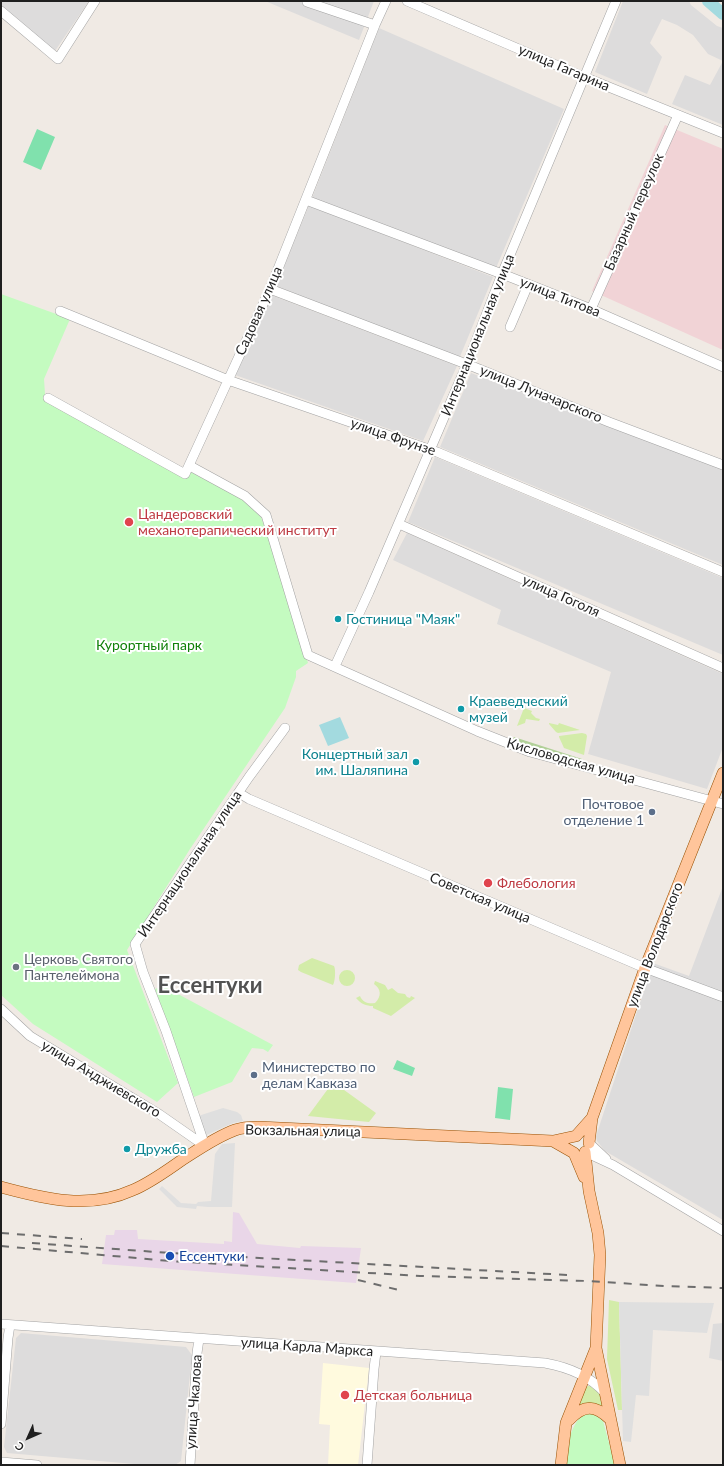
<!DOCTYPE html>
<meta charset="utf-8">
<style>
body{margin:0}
#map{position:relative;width:724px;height:1466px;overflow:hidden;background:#f0eae4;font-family:Lato,sans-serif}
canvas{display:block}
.frame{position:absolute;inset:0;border:2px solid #1f1f1f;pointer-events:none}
.north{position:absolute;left:8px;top:1418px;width:40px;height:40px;-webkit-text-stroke:3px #fff;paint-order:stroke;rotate:225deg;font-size:11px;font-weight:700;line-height:16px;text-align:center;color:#1f1f1f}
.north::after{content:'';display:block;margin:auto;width:14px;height:18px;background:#1f1f1f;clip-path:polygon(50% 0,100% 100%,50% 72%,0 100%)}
</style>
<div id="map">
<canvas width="724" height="1466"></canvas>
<div class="frame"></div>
<div class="north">С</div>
</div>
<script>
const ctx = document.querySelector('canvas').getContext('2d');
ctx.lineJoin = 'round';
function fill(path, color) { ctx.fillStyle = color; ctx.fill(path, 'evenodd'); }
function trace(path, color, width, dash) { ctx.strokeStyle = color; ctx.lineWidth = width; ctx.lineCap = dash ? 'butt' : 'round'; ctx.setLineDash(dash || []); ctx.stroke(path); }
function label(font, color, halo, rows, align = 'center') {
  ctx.font = font + ' Lato,sans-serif'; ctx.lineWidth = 4; ctx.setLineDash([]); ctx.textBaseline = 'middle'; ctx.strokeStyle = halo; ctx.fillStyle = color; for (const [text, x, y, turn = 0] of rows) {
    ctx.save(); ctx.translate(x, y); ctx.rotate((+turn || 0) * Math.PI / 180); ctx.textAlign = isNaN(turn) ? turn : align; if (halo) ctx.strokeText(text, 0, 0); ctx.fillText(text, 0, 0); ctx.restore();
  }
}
const residential = new Path2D(`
 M1,1H89L55,51L1,5Z
 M265,1H374L359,40Z
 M623,1H689L691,5L717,26L723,28V125L672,104L685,75L710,85L723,61L708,54L693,35L677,25L662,19L650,43L662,57L647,94L595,72Z
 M379,28L564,109L496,268L312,198Z
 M309,205L493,277L459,359L276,286Z
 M271,295L457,366L423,441L235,375Z
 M471,373L723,469V565L440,447Z
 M435,457L723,578V655L408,522Z
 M407,533L723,674V747L707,789L588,754L611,672L497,624L501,610L393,560Z
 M723,886V1220L605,1151L597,1141L596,1136L653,963L689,976Z
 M723,1323V1361L709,1358L713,1324Z
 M21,1333L186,1347L192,1355L181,1461L175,1465H146L7,1453L4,1447L16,1338Z`);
const commercial = new Path2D(`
 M665,125L723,149V350L592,291Z`);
const industrial = new Path2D(`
 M233,1212L239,1213L257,1244L300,1248L301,1246L361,1248L356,1283L102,1264L106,1235H114L115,1230H137L138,1239L224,1244V1241L232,1242Z`);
const education = new Path2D(`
 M323,1363L369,1368L358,1465H328L330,1425L319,1424Z`);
const grass = new Path2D(`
 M524,708L532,711L531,713L536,718L540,719L539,721L526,719L525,723L517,726Z
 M549,723L558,725L559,723L580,730L558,733L556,732L549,724Z
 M582,733L586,734L587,736L584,755L564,748L559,737V736Z
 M312,958L334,966C336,970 335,982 333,985L301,972L298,970L299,965Z
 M339 978a8 8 0 1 1 16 0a8 8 0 1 1-16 0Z
 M375,981L385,985L388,990L392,988L398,993L405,994L407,997L410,998L411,996L415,998L391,1016L373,1008V1006C366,1006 361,1004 356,998L360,996C363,1003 369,1004 375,1003C382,996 381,989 374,984Z
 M333,1082L376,1113L369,1122L308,1116Z
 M609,1300L619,1302L622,1410H618L607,1359Z
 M588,1386H592L600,1390L603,1409L578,1407L584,1388Z`);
const forest = new Path2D(`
 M514,737L582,759L580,762L531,748L512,741Z`);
const park = new Path2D(`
 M1,294L70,319L44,379L45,394L149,451L242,498L261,517L278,563L308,663L296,671V677L285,708L190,849L127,950L178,1083L157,1102L33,1024L1,995Z
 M163,986L273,1045L268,1052L263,1049L252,1048L232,1082L194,1097L155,989Z
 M593,1413L603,1421L615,1465H564C567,1444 569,1431 582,1414Z`);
const pitch = new Path2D(`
 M37,129L55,137L41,170L23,162Z
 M397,1060L415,1068L412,1076L393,1069Z
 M498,1087L513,1089L510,1120L495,1118Z`);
const parking = new Path2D(`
 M223,1108L237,1112L241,1115L243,1121L233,1123L202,1137L195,1117Z
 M235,1143L232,1207H208L197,1206L196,1209L177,1207L159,1189L162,1186L181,1203L196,1204L198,1202L211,1201L215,1154L222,1144Z
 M619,1302L714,1303L707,1333L653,1330L649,1396L636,1395L631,1442L623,1441Z`);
const water = new Path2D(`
 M340,717L349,738L328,746L319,725Z`);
const river = new Path2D(`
 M708,1L723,14`);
const minor = new Path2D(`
 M407,1L584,77L723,133
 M307,2L375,25
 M1,11L58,59L95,1
 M306,200L510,277L591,309L723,367
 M270,289L474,367L609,422L723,465
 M591,309L678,115
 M60,311L228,380L437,452L723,572
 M510,327L528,285
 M48,398L185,474L270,289L375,25L386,1
 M190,466L245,496L266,515L308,655L477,731L530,752L723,804
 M399,524L723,668
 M335,666L369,592L467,364L502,274L616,1
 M239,793L249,799L645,968L723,997
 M1,1009L30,1036L159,1114L205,1146
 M589,1143L606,1159
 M205,1146L166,1031L143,972L135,944L249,777L285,728
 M585,1152L613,1165L723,1231
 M1,1324L545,1363C567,1367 589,1375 605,1393
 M1,1424L8,1338L10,1325
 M1,1462L37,1465
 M190,1465L197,1353L199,1339
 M367,1465L374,1369L376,1352`);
const major = new Path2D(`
 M553,1141L574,1153L584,1177
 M589,1143L592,1118L645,968L723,773
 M585,1152L589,1191L598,1233L600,1255L596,1348L620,1465
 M1,1187C45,1199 89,1210 133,1190C150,1183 166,1171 182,1160C199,1149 216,1137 235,1130C243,1127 252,1127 259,1127L553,1141L576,1136L592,1118
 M569,1420C584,1404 595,1405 610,1419
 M561,1465L566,1423L596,1348`);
const rail = new Path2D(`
 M1,1233L82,1239
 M32,1243L170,1253L567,1275
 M1,1246L170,1261L420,1276L588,1281L664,1286L723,1288
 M358,1280L403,1291`);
const markers = [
 [129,522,5,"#e0444e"],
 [338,619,4,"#0f9aa8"],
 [461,709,4,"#0f9aa8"],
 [416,762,4,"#0f9aa8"],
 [652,812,4,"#5c6f8a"],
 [488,883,5,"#e0444e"],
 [16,967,4,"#6b7280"],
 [254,1075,4,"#5c6f8a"],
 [127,1149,4,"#0f9aa8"],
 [170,1256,5,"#1a4fb4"],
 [345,1395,5,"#e0444e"]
];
const streetNames = [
 ["улица Гагарина",564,68,23],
 ["Базарный переулок",634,212,-66],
 ["улица Титова",560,297,22],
 ["Садовая улица",259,311,-66],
 ["Интернациональная улица",478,335,-68],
 ["улица Луначарского",541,394,22],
 ["улица Фрунзе",393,437,19],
 ["улица Гоголя",561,596,24],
 ["Кисловодская улица",571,761,16],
 ["Интернациональная улица",190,864,-56],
 ["Советская улица",480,898,23],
 ["улица Володарского",655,945,-69],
 ["улица Анджиевского",101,1079,31],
 ["Вокзальная улица",303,1131,1],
 ["улица Карла Маркса",307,1347,4],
 ["улица Чкалова",194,1402,-86]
];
const healthNames = [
 ["Цандеровский",138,514],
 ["механотерапический институт",138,530],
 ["Флебология",497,883],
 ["Детская больница",354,1395]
];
const cultureNames = [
 ["Гостиница \"Маяк\"",346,619],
 ["Краеведческий",469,701],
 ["музей",469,717],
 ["Концертный зал",408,754,"right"],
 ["им. Шаляпина",408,770,"right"],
 ["Дружба",135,1149]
];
const parkNames = [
 ["Курортный парк",149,645]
];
const serviceNames = [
 ["Почтовое",644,804],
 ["отделение 1",644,820],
 ["Министерство по",262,1067,"left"],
 ["делам Кавказа",262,1083,"left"]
];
const worshipNames = [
 ["Церковь Святого",24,959],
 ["Пантелеймона",24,975]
];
const transitNames = [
 ["Ессентуки",179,1256]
];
const townNames = [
 ["Ессентуки",210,986]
];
fill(residential, '#dddcdc');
fill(commercial, '#f1d3d6');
fill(industrial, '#e9d6e8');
fill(education, '#fffade');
fill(grass, '#d3eca9');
fill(forest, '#b1d098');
fill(park, '#c4fbc0');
fill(pitch, '#80e1ad');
fill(parking, '#dfdfdf');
fill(water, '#a3dadf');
trace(river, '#a3dadf', 12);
trace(minor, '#a3a3a3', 10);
trace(major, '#995000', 12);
trace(minor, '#fff', 9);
trace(major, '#ffc59b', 11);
trace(rail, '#6d6d6d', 2, [8, 8]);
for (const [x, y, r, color] of markers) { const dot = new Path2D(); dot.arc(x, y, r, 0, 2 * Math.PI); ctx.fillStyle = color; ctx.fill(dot); trace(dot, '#fff', 1.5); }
label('14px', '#1f1f1f', '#fff', streetNames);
label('14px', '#be3a42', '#fff', healthNames, 'left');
label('14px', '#0d838f', '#fff', cultureNames, 'left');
label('14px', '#108108', '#fff', parkNames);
label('14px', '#4e5e75', '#fff', serviceNames, 'right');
label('14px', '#5b616d', '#fff', worshipNames, 'left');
label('14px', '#164399', '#fff', transitNames, 'left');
label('bold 22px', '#525252', '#fff', townNames);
</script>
